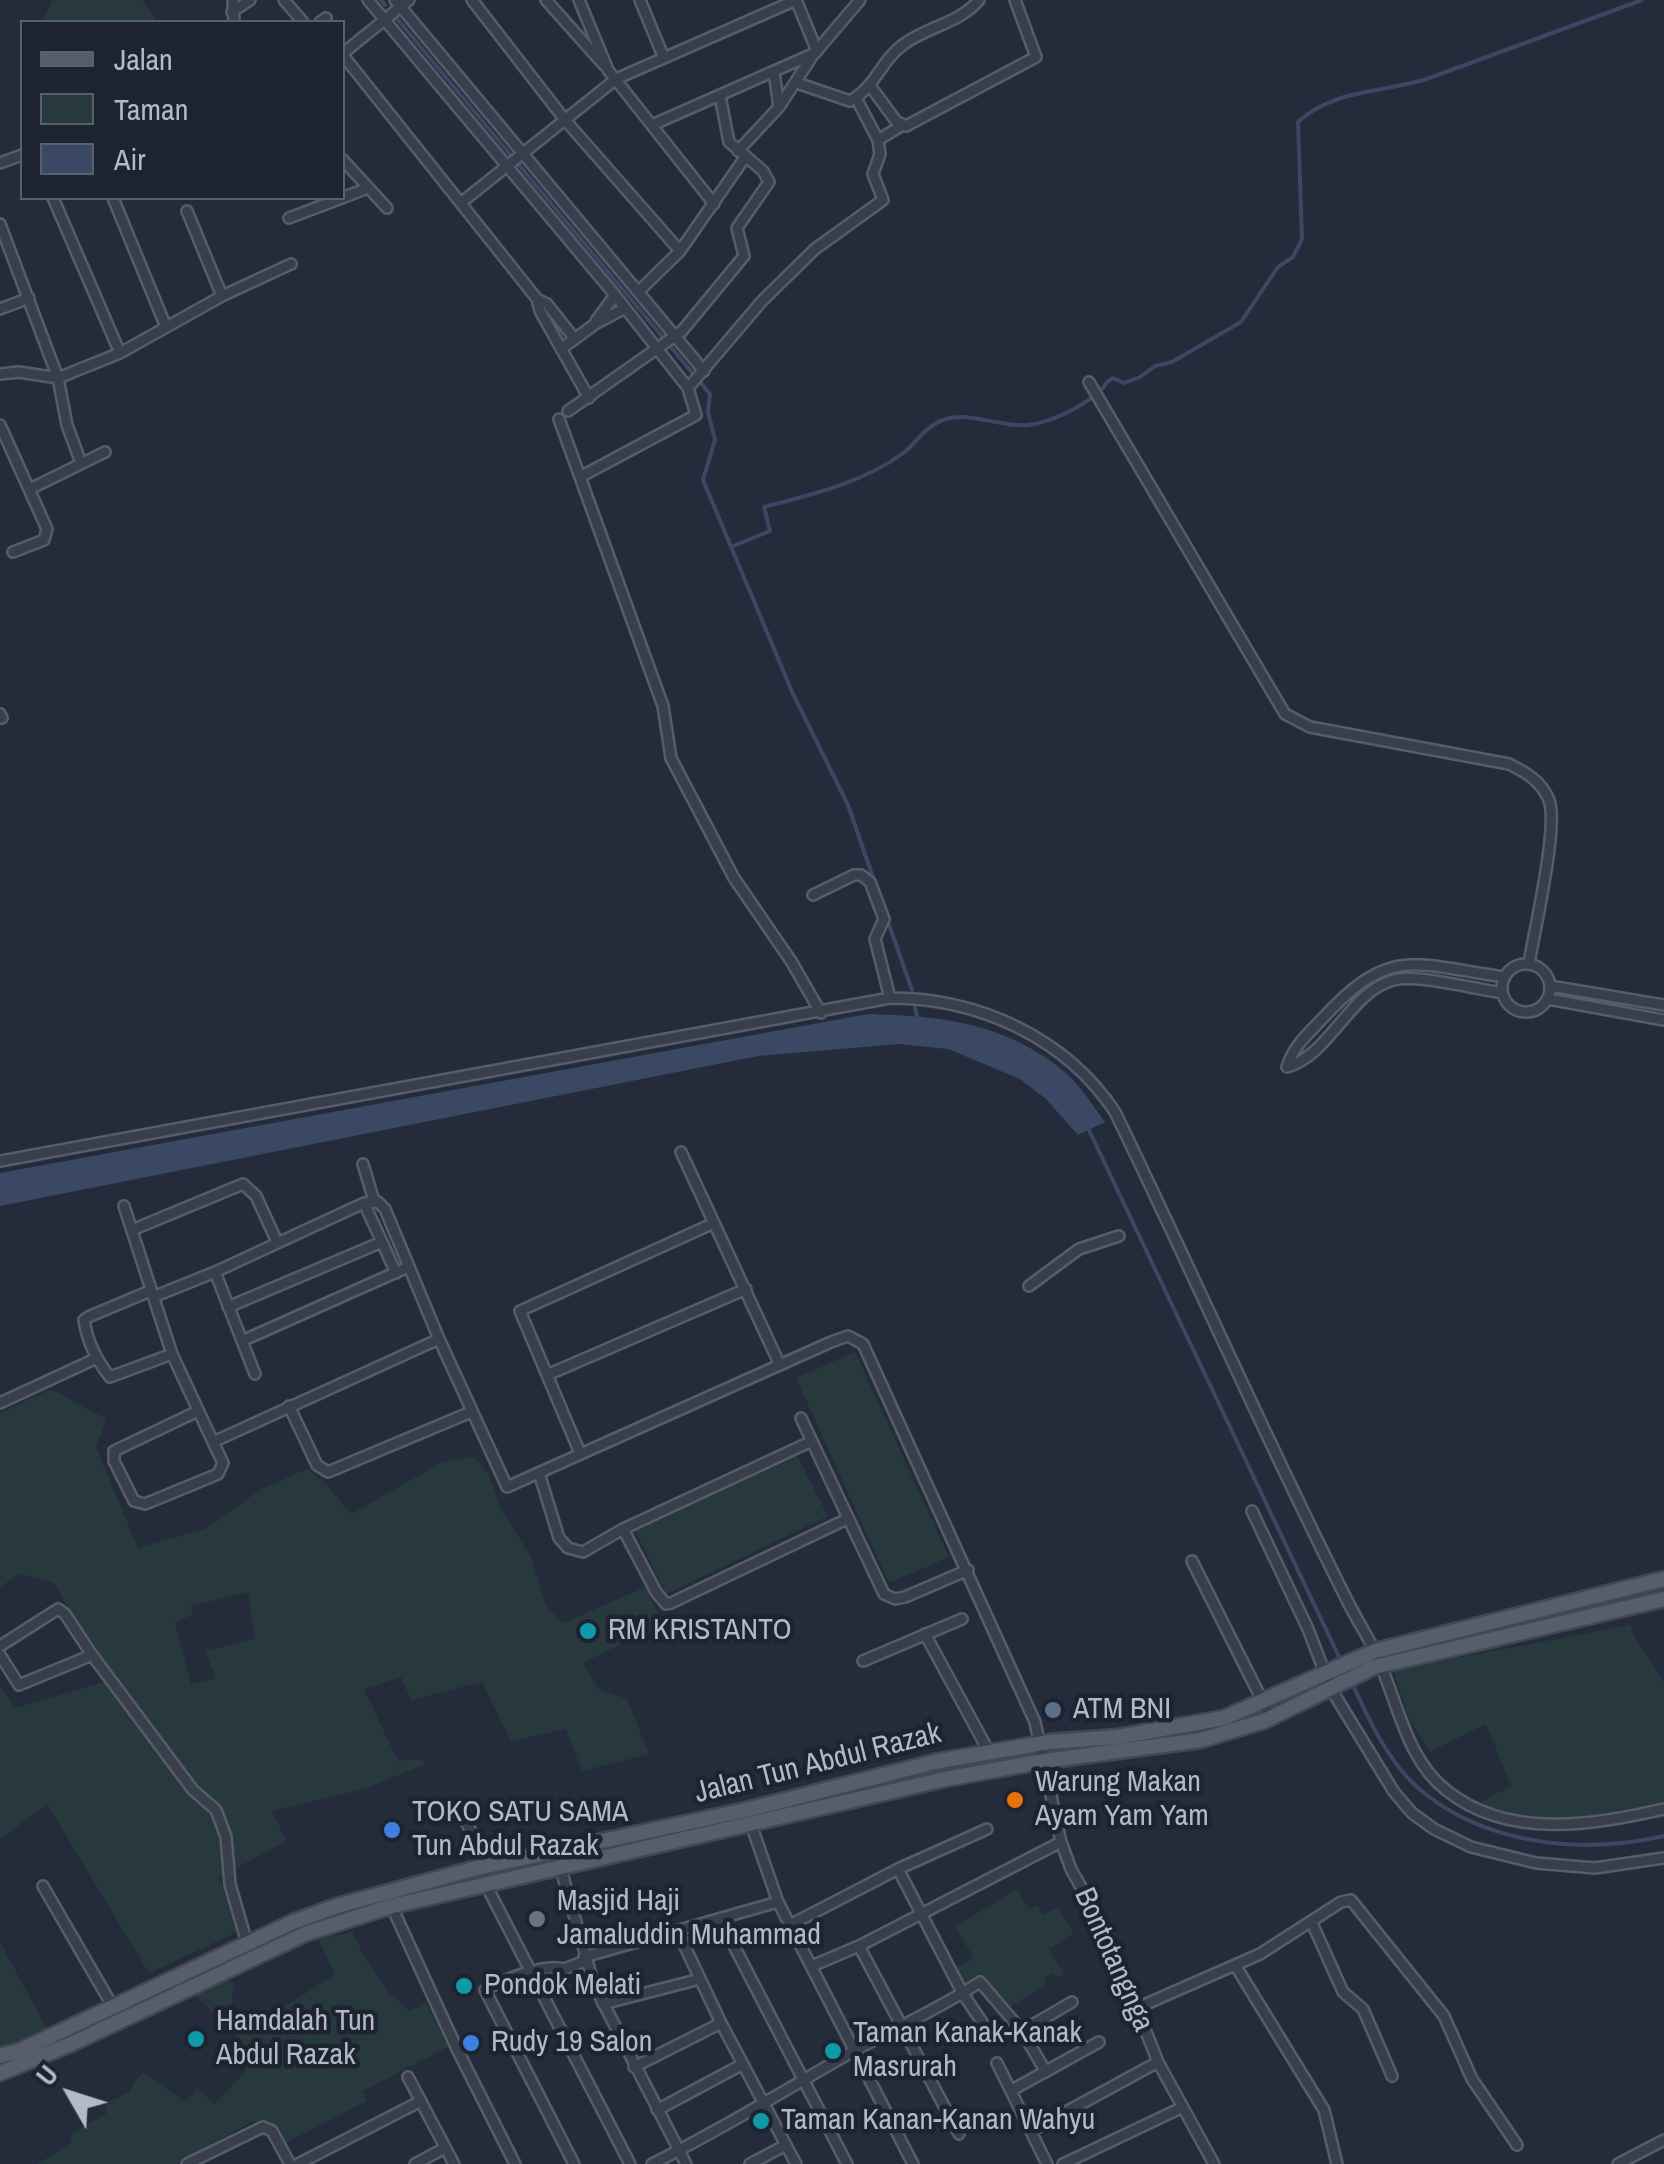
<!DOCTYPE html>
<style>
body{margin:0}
#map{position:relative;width:1664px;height:2164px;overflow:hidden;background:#242c3b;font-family:"Archivo Narrow",sans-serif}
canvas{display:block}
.legend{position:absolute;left:20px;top:20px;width:325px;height:180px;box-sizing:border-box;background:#1d2330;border:2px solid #595f6c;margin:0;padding:12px 18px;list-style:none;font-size:30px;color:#b3b9c6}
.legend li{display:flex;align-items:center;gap:20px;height:50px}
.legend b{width:50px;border:2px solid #595f6c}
.north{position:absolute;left:20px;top:2044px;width:100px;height:100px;-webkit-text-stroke:8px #1d2330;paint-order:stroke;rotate:309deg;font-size:28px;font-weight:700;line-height:40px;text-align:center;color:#b3b9c6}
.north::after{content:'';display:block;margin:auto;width:35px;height:45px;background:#b3b9c6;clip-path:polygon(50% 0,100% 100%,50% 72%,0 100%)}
</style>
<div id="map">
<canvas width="1664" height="2164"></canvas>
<ul class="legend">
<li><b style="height:12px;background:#565d6b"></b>Jalan</li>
<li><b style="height:28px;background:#27393d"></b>Taman</li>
<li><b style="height:28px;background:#3a4863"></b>Air</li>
</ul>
<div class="north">U</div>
</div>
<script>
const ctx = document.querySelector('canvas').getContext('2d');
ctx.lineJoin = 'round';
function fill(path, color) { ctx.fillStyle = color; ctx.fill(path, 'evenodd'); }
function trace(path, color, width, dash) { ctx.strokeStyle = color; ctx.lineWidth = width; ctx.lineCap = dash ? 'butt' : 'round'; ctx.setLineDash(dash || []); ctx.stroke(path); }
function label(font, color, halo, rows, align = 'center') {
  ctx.font = font + ' "Archivo Narrow",sans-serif'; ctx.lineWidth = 9; ctx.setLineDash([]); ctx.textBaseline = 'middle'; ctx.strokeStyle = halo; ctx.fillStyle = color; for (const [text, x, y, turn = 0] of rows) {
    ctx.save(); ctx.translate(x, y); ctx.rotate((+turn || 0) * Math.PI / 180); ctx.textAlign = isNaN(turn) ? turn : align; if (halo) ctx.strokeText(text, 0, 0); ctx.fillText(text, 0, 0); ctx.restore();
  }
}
const green = new Path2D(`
 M53,0H142L157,22H42Z
 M855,1352L949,1557L889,1583L796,1378Z
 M51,1389L106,1419L96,1447L138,1548L207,1528L260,1490L307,1469L326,1484L351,1514L443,1462L473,1457L488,1473L501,1509L531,1557L545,1603L562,1624L645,1587L663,1623L583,1663L598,1689L627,1699L649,1754L582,1771L566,1729L511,1741L482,1682L411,1700L401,1677L364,1689L398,1761L422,1759L426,1764L364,1789L272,1811L286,1841L218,1878L246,1928L149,1973L47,1804L0,1839V1686L15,1708L111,1680L53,1582L19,1574L0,1587V1413ZM248,1592L255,1639L205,1651L216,1679L191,1684L175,1622L193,1615L190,1606Z
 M794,1450L828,1516L666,1594L632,1524Z
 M1630,1625L1634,1636L1664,1682V1807L1627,1809L1561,1823L1514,1816L1479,1803L1511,1786L1486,1724L1430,1752L1409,1718L1393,1670Z
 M1017,1889L1029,1909L1037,1905L1044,1915L1058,1907L1074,1933L1049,1949L1064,1974L1057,1978L1053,1973L1044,1978L1047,1984L1006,2010L985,1975L962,1988L952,1971L974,1958L955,1927Z
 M352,1932L365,1958L391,1996L396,1997L409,2012L426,2002L448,2047L363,2091L367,2101L283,2144L271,2125L253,2121L177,2164H37L71,2144L72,2133L106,2114V2103L130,2092L134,2082L144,2072L185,2102L197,2088L215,2104L246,2071L232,2046L238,2036L194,1994L227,1980L234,1982L231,2010L246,2032L335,1974L318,1939Z
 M0,1942L48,2031L0,2052Z`);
const water = new Path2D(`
 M868,1014C943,1016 1007,1023 1066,1073C1081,1086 1093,1106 1105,1122L1078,1135L1046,1099L1020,1079L948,1049L899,1044L758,1056L0,1206V1173Z`);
const stream = new Path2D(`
 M381,0L385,5
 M394,15L710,394L708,412L715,440L703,480L793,694L848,805L876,886
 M733,546L770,531L764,507C810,495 862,483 902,454C916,444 925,426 943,420C969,410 1000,428 1028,425C1050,423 1081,407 1098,393C1106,387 1103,383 1113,378L1124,383L1140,377L1155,366L1172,362L1241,322L1278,267L1293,257L1302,239L1298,122C1332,90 1382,92 1424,80L1642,0
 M887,919L912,990
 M915,1008L917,1016
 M1089,1130L1341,1661
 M1352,1683C1368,1718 1387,1760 1417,1787C1483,1845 1581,1855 1664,1836`);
const street = new Path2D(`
 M233,0L234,22
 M284,0L303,22
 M368,0L615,295L688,388
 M395,0L704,371
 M472,0L565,120L680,251
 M546,0L604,65
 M579,0L608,70L714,204
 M640,0L663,56
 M796,0L817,51
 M232,12L250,0
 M320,22L326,18
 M342,54L537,299L547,304L574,338
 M342,54L409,0
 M774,72L779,107
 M797,83L850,101C876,87 881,60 904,44C927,27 960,23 979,0
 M871,87L896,121L906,126L1036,57L1015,0
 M652,125L815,53L860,0
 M878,140L901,126
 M738,151L779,107L813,55
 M342,159L387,208
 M0,163L22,155
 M53,198L120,353
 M113,198L166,327
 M462,202L616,79L796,0
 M289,218L368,188
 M0,224L58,378L120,353L222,296L187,211
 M638,292L680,251L746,156
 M222,296L291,264
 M537,299L540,311L589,398
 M0,309L29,298
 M596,321L615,295
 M561,349L595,324L625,308
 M0,374L19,372L58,378L67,425L81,463
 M1089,382L1285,714L1310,727L1509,764C1527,773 1541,781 1549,800C1559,826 1534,931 1529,964
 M568,411L682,331L744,256L737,228L769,182L763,171L729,142L720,96
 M559,419L663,706L671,758L734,878L791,961L821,1013
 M0,425L47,529L44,540L13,552
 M580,477L696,415L688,388L762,301L815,249L883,200L873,174L880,154L878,140L856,98
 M30,489L105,452
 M0,714L2,718
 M813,895L854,875H861L870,882L884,919L875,939L890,998
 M1502 988a24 24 0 1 1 48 0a24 24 0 1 1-48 0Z
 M1550,986L1664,1005
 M1502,993C1475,989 1418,974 1394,980C1351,990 1330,1055 1287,1067C1294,1045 1308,1034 1323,1018C1391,944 1416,965 1505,977
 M1548,999L1664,1020
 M681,1152L779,1363
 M0,1161L890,998C979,998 1066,1038 1115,1112C1194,1275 1267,1442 1349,1604C1357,1620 1367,1635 1374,1650C1397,1696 1404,1757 1446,1790C1508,1840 1593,1825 1664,1809
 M363,1164L374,1201
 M124,1206L172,1354L213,1442L439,1339
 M132,1230L243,1184L256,1196L277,1242
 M382,1242L396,1273
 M215,1272L255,1374
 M1029,1286L1079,1249L1119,1236
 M150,1291L88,1317L84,1320C87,1340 97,1361 110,1377L172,1354
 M153,1297L215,1272L364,1203L378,1202L385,1209L439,1339L507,1487L831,1342L848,1336L863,1344L1035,1722L1061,1842L1071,1869L1108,1936L1158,2062L1214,2164
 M228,1307L382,1242L364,1203
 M244,1340L408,1267
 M547,1375L746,1289
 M0,1403L97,1358
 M289,1406L317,1465L328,1472L471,1412
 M198,1411L114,1451V1461L134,1501L145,1504L218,1474L223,1463L213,1442
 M801,1418L884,1594L895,1599L905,1597L968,1570
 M580,1453L520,1311L714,1223
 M539,1473L559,1538L568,1548L583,1552L623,1529L812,1441
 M1252,1511L1308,1629L1331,1689L1394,1792L1412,1813L1434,1829L1471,1847L1536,1863L1595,1868L1664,1858
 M623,1529L656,1592L666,1604L671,1603L847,1519
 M1192,1561L1271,1718
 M925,1634L989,1752
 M0,1646L58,1609L65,1614L92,1655
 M0,1655L19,1685L92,1655L193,1790L216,1810L226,1837L230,1884L247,1943
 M863,1661L962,1619
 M746,1810L778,1902L913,2164
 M466,1822L490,1866
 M560,1866L594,1985L686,2164
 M898,1869L963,1994L982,2022
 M485,1883L630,2164
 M43,1886L113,2007
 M391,1905L457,2049L515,2164
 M720,1919L847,2164
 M1312,1923L1343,1992L1363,2009L1392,2076
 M790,1925L898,1869L987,1829
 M677,1930L721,2023L796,2164
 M859,1946L959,2134
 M584,1957L778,1902
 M1235,1965L1324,2110L1337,2164
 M812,1966L859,1946L1061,1842
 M603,2004L700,1979
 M1137,2008L1260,1954L1341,1902L1351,1900L1444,2016L1472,2079L1517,2145
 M1022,2031L1072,2002
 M997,2063L1047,2164
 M634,2067L721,2023
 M408,2077L454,2164
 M1012,2090L1099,2042
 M657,2110L743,2064
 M1031,2131L1158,2062
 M187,2164L263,2127L272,2131L290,2164
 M298,2164L421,2101
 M415,2164L445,2148
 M574,2164L485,1990C503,1980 544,1963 564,1969L585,1961
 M652,2164C721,2130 785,2090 852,2052C895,2028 939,2009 980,1982L1022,2031L1046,2072
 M750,2164L786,2145
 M1063,2164L1181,2108
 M1618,2164L1664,2140`);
const primary = new Path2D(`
 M0,2056L19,2051L293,1922L337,1906L477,1868L746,1810L939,1761L1049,1742L1117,1737L1224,1718L1375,1651L1664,1579
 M0,2073L71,2044L307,1933L392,1906L945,1779L1044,1761L1201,1740L1264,1721L1374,1667L1664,1599`);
const markers = [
 [588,1631,10,"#0f9aa8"],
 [1053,1710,10,"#5c6f8a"],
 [1015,1800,10,"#e8710a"],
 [392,1830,10,"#3f7fe0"],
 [537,1919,10,"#6b7280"],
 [464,1986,10,"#0f9aa8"],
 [196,2039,10,"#0f9aa8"],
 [471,2043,10,"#3f7fe0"],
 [833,2051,10,"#0f9aa8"],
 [761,2121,10,"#0f9aa8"]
];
const poiNames = [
 ["RM KRISTANTO",608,1631],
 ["ATM BNI",1073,1710],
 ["Warung Makan",1035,1783],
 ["Ayam Yam Yam",1035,1817],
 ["TOKO SATU SAMA",412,1813],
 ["Tun Abdul Razak",412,1847],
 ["Masjid Haji",557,1902],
 ["Jamaluddin Muhammad",557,1936],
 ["Pondok Melati",484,1986],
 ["Hamdalah Tun",216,2022],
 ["Abdul Razak",216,2056],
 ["Taman Kanak-Kanak",853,2034],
 ["Masrurah",853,2068],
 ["Rudy 19 Salon",491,2043],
 ["Taman Kanan-Kanan Wahyu",781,2121]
];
const streetNames = [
 ["Jalan Tun Abdul Razak",818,1764,-14],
 ["Bontotangnga",1113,1960,66]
];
fill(green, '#27393d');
fill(water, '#3a4863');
trace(stream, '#3a4863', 4);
trace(street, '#565c69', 14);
trace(primary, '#414754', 19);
trace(street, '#383e4b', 9);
trace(primary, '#565d6b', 14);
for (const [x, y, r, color] of markers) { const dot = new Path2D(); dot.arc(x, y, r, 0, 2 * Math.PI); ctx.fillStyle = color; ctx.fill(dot); trace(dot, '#1d2330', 4); }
label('30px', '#b3b9c6', '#1d2330', poiNames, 'left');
label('30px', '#b3b9c6', '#1d2330', streetNames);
</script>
